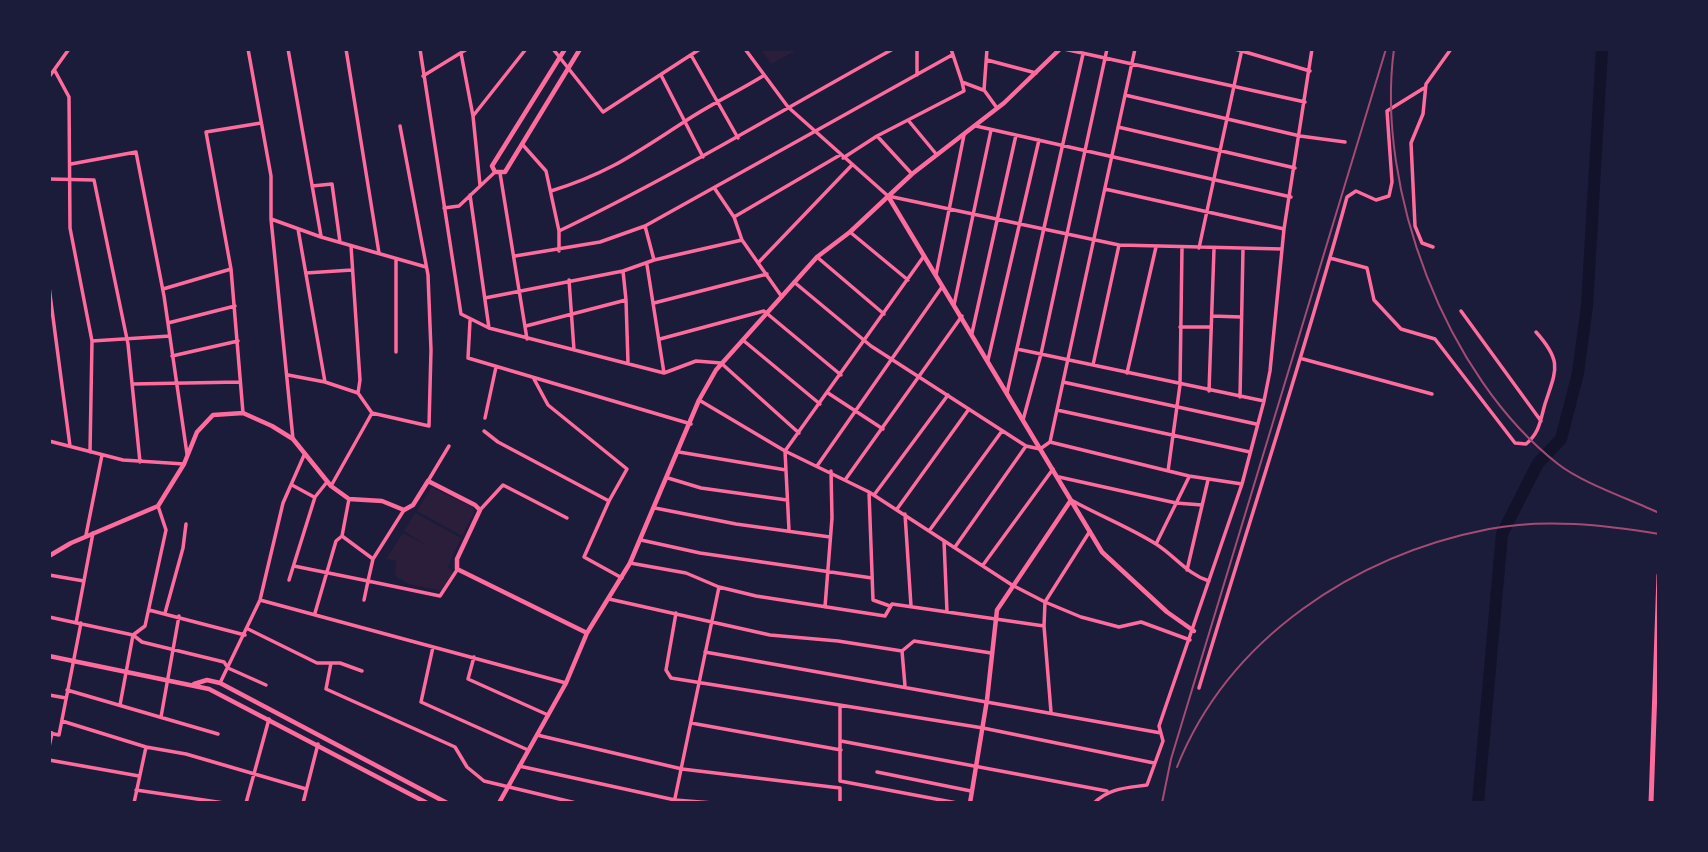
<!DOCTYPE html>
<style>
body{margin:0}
#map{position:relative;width:1708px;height:852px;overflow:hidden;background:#1b1b3a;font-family:Raleway,sans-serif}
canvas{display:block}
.frame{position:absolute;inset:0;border:51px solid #1b1b3a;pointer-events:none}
</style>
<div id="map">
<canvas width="1708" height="852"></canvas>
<div class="frame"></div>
</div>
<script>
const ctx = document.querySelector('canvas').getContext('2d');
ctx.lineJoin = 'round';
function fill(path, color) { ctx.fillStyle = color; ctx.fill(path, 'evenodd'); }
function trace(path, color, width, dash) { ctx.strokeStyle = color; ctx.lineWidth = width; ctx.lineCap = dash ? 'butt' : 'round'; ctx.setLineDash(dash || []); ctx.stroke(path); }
const green = new Path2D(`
 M763,49H799L771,64L761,50Z
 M431,487L473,507L474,513L462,536L417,511Z
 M415,513L461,538L448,567L453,572L442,591L409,584L395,576L396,560L386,559L403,533L427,546L404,531Z`);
const river = new Path2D(`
 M1478,803L1502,534L1538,463L1561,439L1578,373L1587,306L1602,49`);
const minor = new Path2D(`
 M248,49L271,176V219L321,237L426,267
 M288,49L321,236
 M346,49L379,253
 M420,49L461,314L489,328L664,373L696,361L721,363L799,433
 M553,49L603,112L700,49
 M745,49L788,107L888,196L1119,245L1282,249
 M917,49V75
 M951,49L962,82L983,90
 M987,49L984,90L997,108
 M1064,49L1305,102
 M1235,49L1310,71
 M461,53L473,116L480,185
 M691,55L738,138
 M987,60L1036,73
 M55,71L69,97L70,228L92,341L90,452
 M661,75L703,157
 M423,76L467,49
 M49,77L69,49
 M1125,95L1300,136L1345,142
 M473,116L526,49
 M908,120L937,155
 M976,126L1291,197
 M1118,127L1295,168
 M878,137L912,174
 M522,144L546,171L559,231V251
 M843,158L877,136L964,91L962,82
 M71,164L136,152L164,296L187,454
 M500,173L527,339
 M49,179L94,180L128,344L140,462
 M312,186L332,184L340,242
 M715,189L734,217L742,240L782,297
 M1105,189L1284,229
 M551,191C609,173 634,154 684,122C709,105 737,92 763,76
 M470,195L489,328
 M444,208L459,206L495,172
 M734,217L840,155
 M271,219L293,439
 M645,226L654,260
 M298,229L325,382
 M559,231C674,176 782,110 893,49
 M850,232L908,280
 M1433,247L1422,243L1415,226L1411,143L1423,114L1426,84L1451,49
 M1199,248L1242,49
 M515,256L600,242L645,226L952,55
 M817,257L884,314
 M1330,258L1367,268L1374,300L1401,329L1435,339L1515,443L1526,444C1540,432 1540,421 1545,404C1556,370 1563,362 1536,332
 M758,263L852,165
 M647,265L664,373
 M623,271L626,300
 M306,273L352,270
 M936,275L964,135
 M569,280L574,350
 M794,282L871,346L1026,446L1040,449L1050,442L1135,49
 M49,287L70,446
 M163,289L231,269
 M485,298L623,271L654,260L742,240
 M654,303L767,274
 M954,305L991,130
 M1461,311L1541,421
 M1212,316L1241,317
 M470,321L468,358L691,424
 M168,323L235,306
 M526,326L626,300L628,363
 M1180,327H1211
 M972,333L1016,135
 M660,339L764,311L841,375
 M92,341L170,336
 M744,341L820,404
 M1017,349L1264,401
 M396,352V259
 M172,356L238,341
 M1303,359L1432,394
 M988,360L1039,140
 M1093,365L1119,245
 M1127,373L1156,247
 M288,375L325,382L358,393
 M534,379L548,405L627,469L609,501
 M1063,382L1256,424
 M132,384L240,382
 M1209,391L1214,249
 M828,393L883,429
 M1007,393L1083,54
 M1240,397L1243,249
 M699,400L785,451L869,492L1012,585L1045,602L1081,617L1119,627L1141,622L1190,640
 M1057,410L1250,452
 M243,413L231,269L206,132L261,123
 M372,413L429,426L431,350L428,275L400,126
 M485,418L496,367
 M1023,420L1041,354L1107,49
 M484,431L498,442L609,501L584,557L622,578
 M49,441L123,460L184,464
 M1050,442L1189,476L1242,484
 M679,452L786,470
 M817,466L942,287
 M1168,471L1180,385L1182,248
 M1059,477L1176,503L1202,505
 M668,478L701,488L787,500
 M845,480L962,316
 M428,481L449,446
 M292,485L314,497
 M331,486L372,413L358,393L360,380L351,246
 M869,492L873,600L890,606
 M874,495L948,395
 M349,499L342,536L373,559
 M1073,501C1100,516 1129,527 1156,544C1175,556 1187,574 1209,581
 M655,508L736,524L830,537
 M897,509L969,409
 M480,510L503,485L567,518
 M905,514L911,606
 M789,530L785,451L924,256
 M929,531L1002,431
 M86,535L102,455
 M641,540L700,553L872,578
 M944,541L947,612
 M1156,544L1189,477
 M955,547L1026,446
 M630,563L686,573L719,587L756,596L885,616L892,604L1044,626
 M983,565L1053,469
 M294,566L368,581L373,559L404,510
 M1187,570L1208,480
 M49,575L84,581
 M289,580L315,497L327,482
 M609,599L770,635L838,641L902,651L914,641L991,653
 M260,600L566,683
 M364,600L368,581L440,596L457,570
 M825,607L832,518L831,471
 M149,610L245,635
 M165,613L183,548L186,524
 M315,613L336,541L342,536
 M676,613L666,670L671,678L983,728L1154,763
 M49,617L133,635L142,642L224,662L228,668L266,685
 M76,623L93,533
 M248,629L317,663H340L362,671
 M433,647L421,702L528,750
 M902,651L905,686
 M705,652L1161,733
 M474,657L468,679L548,715
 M331,663L326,689L455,747L467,767L484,781L576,803
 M220,683L260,600L283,503L305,453
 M1199,688C1248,524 1302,362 1347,197L1356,191L1376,200L1389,196L1392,182L1387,111L1424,88
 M67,690L218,734
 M49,695L66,698
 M120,705L133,635L145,626L166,530L158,506
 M840,706V781
 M1051,712L1044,626L1045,602L1090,531
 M161,717L179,616
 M62,721L146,747L186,754L306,789
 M691,723L841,750
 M49,733L59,735L81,623
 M537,735L682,769L840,788
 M841,741L1107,791
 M49,747L52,733
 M49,760L139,776
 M519,766L675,800L713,803
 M877,772L971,791
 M840,781L957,803
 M136,790L224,803
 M134,803L146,747
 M246,803L269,719
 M303,803L318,744
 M674,803L719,587
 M840,803V788
 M1094,803C1109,788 1126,788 1147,785L1163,741L1159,726L1242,484L1264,401L1270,371L1284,229L1312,49`);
const tertiary = new Path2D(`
 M565,49L492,166L495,172H505L580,49
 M888,196L1102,552L1167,612L1194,631
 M49,556L71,543L158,506L184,464L197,432L213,415L243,413L272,426L293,439L331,486L349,499L382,501L404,510L413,505L428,481L475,505L480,510L457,559V569L587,633
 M49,656L209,689L427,803
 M194,684L207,680L220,683L447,803
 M499,803L566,683L587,633L630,563L699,400L716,370L817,257L850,232L912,174L1004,103L1060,49
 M970,803L987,700L997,610L1071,500`);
const secondary = new Path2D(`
 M1651,803L1659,575`);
const rail = new Path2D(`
 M1394,49C1375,189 1446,377 1558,464C1582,483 1630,499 1659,513
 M1177,767C1229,637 1356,555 1489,529C1544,518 1605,525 1659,534
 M1162,803L1171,759L1386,49`);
fill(green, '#2a1e3b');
trace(river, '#12122b', 12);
trace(minor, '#ff6b9d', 3.5);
trace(tertiary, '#ff6b9d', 4.5);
trace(secondary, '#ff6b9d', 5);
trace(rail, '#a44b75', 2);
</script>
